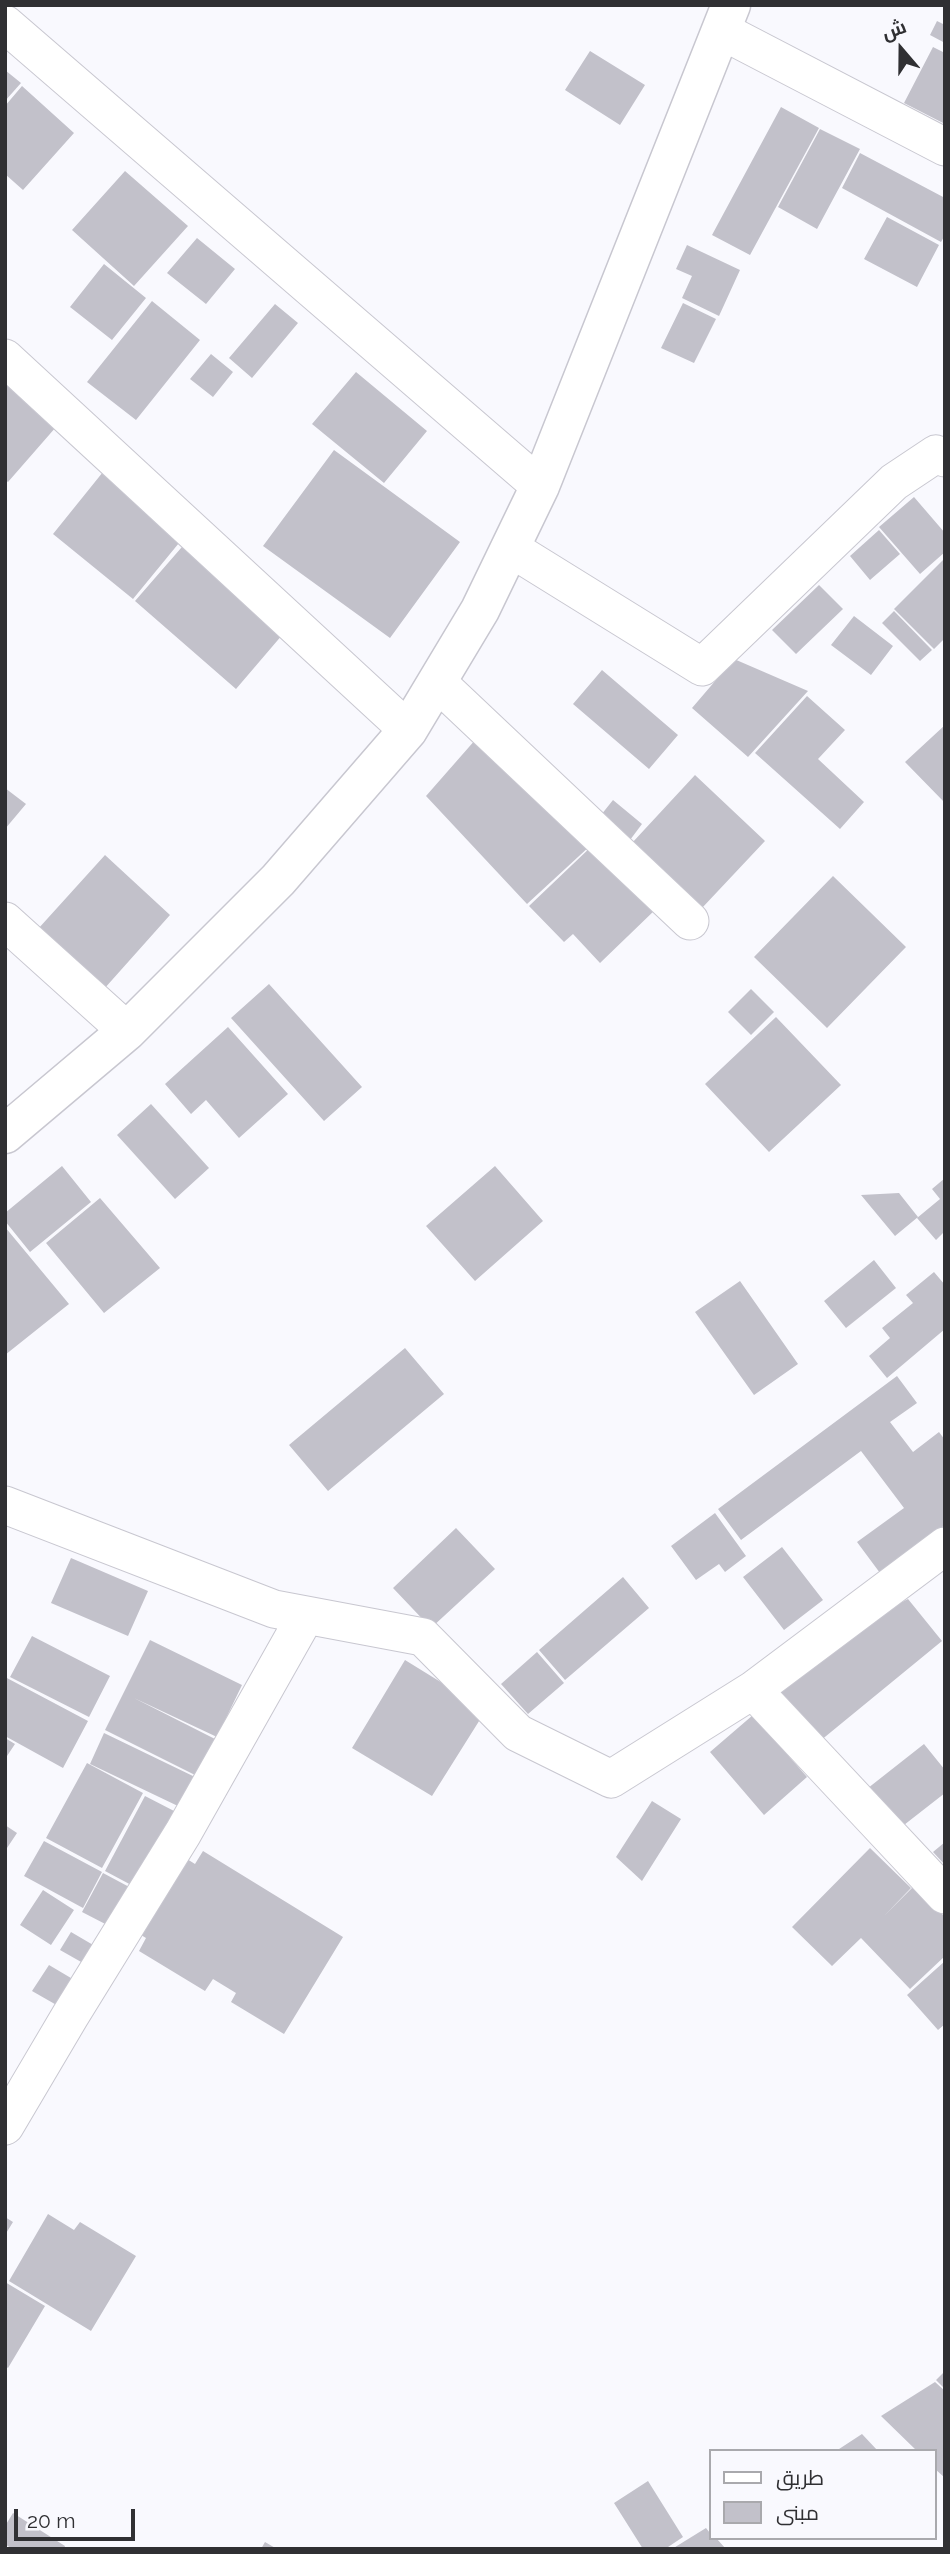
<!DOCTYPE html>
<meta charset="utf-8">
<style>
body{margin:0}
#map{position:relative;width:950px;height:2554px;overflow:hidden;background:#f9f9fe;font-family:Raleway,Cairo,sans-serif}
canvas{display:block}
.frame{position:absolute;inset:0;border:7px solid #303033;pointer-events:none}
.legend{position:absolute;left:709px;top:2449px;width:228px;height:91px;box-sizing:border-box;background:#f9f9fe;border:2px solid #a9a9ad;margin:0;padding:9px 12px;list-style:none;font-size:21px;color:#303033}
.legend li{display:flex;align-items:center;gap:14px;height:35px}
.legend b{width:35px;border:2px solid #a9a9ad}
.north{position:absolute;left:866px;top:14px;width:70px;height:70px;-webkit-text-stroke:5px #f9f9fe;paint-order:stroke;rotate:340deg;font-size:19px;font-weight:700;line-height:28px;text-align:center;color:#303033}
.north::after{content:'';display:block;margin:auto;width:24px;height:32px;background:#303033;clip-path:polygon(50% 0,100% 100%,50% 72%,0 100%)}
.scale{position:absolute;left:14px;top:2509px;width:121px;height:32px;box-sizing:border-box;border:4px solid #303033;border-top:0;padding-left:9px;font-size:21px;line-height:24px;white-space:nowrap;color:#303033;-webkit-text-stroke:5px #f9f9fe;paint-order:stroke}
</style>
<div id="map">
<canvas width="950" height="2554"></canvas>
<div class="frame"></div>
<ul class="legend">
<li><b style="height:9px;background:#fff"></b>طريق</li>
<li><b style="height:19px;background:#c2c1ca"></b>مبنى</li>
</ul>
<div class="north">ش</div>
<div class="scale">20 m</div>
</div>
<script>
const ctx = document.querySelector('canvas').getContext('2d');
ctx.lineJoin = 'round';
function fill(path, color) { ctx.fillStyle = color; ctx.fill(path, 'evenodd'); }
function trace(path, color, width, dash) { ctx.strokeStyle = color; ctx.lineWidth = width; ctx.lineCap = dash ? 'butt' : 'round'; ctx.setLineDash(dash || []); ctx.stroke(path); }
const building = new Path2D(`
 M937,21L945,25V43L930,35Z
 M933,47L945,53V124L904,103Z
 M590,51L645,85L620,125L565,90Z
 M5,70L21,83L5,101Z
 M22,86L74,133L23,190L5,174V106Z
 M781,107L819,128L750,255L712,235Z
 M820,129L860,149L817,229L778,207Z
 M860,153L945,198V235L941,242L842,188Z
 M125,171L188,226L134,286L72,230Z
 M887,217L939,245L917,287L864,259Z
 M197,238L235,269L206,304L167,273Z
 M687,245L740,270L719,316L682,298L692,276L676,269Z
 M104,264L146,298L112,340L70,307Z
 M152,301L200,340L136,420L87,382Z
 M683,303L716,319L694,363L661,348Z
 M275,304L298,323L252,378L229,358Z
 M211,354L233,372L213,397L190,379Z
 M5,370L63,419L8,482L5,480Z
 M356,372L427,431L384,483L312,424Z
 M334,450L460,542L390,638L263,546Z
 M107,467L188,532L133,599L53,534Z
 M914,497L945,533V552L920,574L879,527Z
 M879,530L900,554L870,580L850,556Z
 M188,540L289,627L236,689L135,601Z
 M945,558V638L934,649L894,609Z
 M819,585L843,609L796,654L772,630Z
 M894,611L932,650L920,661L882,623Z
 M854,616L893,646L871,675L831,645Z
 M734,659L808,691L748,757L692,708Z
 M602,670L678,735L649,769L573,704Z
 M807,696L845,730L818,759L864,802L840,829L755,753Z
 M945,725V803L905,762Z
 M476,739L591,845L527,904L426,796Z
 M695,775L765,841L702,908L632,843Z
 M5,788L26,804L5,829Z
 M613,800L642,824L627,844L597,820Z
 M594,844L656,909L600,963L573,934L564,942L529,906Z
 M105,855L170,915L104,989L38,929Z
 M833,876L906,947L827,1028L754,957Z
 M269,984L362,1087L324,1121L231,1018Z
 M751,989L774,1012L751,1035L728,1012Z
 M776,1017L841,1085L769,1152L705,1084Z
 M228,1027L288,1094L239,1138L206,1100L191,1114L165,1084Z
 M151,1104L209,1168L175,1199L117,1135Z
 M62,1166L91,1202L30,1252L5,1221V1213Z
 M495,1166L543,1221L475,1281L426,1226Z
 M945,1178V1235L943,1233L936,1240L917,1218L940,1199L932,1189Z
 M899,1193L918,1217L895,1236L861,1195Z
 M100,1198L160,1268L104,1313L46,1243Z
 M5,1227L69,1304L5,1355Z
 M874,1260L896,1288L846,1328L824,1301Z
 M934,1272L945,1285V1329L887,1378L869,1356L890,1338L882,1328L913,1303L906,1295Z
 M740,1281L798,1364L754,1395L695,1312Z
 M405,1348L444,1394L328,1491L289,1445Z
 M897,1376L917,1403L890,1422L913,1452L939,1432L945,1440V1525L880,1573L857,1542L904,1508L861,1451L741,1540L718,1509Z
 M715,1513L746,1556L725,1572L719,1564L696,1580L671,1546Z
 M456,1528L495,1569L431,1628L393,1588Z
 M782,1547L823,1600L784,1630L743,1577Z
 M71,1558L148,1591L128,1636L51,1603Z
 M623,1577L649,1608L565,1680L539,1650Z
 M908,1599L942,1641L820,1741L778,1691L862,1622Z
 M32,1636L110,1676L89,1717L10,1677Z
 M150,1640L242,1685L217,1737L134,1698L215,1739L197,1776L105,1730Z
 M537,1652L564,1683L528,1714L501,1684Z
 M405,1660L486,1710L432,1796L352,1748Z
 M5,1677L88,1721L63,1768L5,1736Z
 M753,1715L807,1777L764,1815L710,1752Z
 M104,1733L195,1777L180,1807L90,1764Z
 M5,1738L15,1744L5,1759Z
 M924,1744L945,1770V1793L895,1832L863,1792Z
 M87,1763L143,1793L102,1868L46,1838Z
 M145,1796L176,1812L135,1887L105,1871Z
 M652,1801L681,1819L642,1881L616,1857Z
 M5,1825L17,1833L5,1851Z
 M44,1841L102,1872L83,1908L24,1876Z
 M945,1842V1865L933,1852Z
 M870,1848L911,1888L884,1916L914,1886L945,1917V1956L910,1989L861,1938L832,1966L792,1927Z
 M203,1851L343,1937L284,2034L231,2002L236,1993L213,1979L205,1991L139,1951L146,1938L141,1935L187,1859L195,1864Z
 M103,1873L133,1889L113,1928L82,1912Z
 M43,1890L74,1910L51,1945L20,1925Z
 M71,1932L100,1949L90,1967L60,1950Z
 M945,1961V2024L938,2030L907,1995Z
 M49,1965L76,1981L60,2007L32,1991Z
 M48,2214L74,2230L80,2222L136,2256L91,2331L9,2281Z
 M5,2217L13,2222L5,2235Z
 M5,2282L45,2306L8,2368L5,2366Z
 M945,2371V2389L936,2380Z
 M935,2382L945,2391V2478L934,2468V2451H917L881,2416Z
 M862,2434L878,2451H836Z
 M648,2481L683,2537L665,2549H643L614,2503Z
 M13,2513L65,2546L64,2549H12L5,2544V2526Z
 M706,2528L710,2533V2538H716L726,2549H672Z
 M265,2542L277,2549H261Z`);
const street = new Path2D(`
 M5,24L540,486
 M722,31L945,147
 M5,358L408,730
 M510,548L702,667L894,482L936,454L945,458
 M437,682L690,921
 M5,921L127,1031
 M5,1505L274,1609L423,1637L518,1733L611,1779L753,1690L945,1546
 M753,1690L945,1895
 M5,2126L70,2016L183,1833L306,1615`);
const secondary = new Path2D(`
 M5,1134L127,1031L278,880L408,730L480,610L540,486L731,5`);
fill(building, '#c2c1ca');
trace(street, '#c8c7d0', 39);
trace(secondary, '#c8c7d0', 41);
trace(street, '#fff', 37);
trace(secondary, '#fff', 38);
</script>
